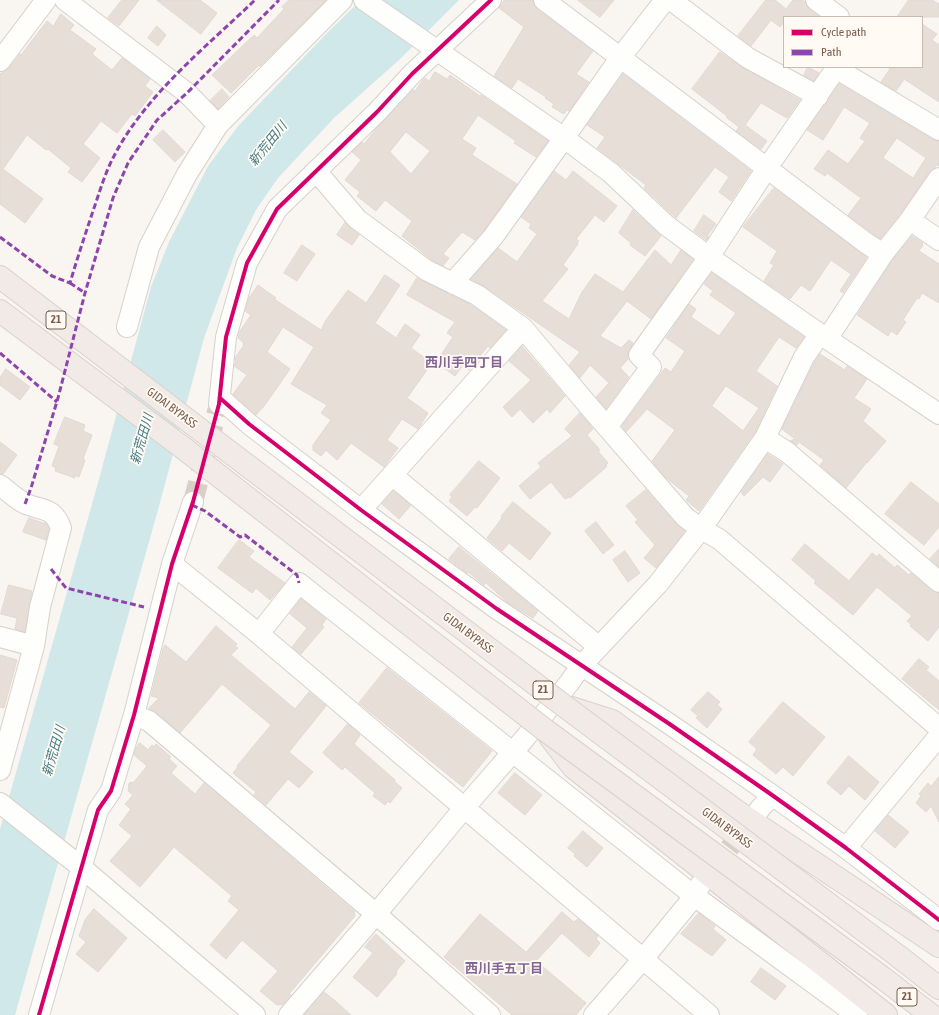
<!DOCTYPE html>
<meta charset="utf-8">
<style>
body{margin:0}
#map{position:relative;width:939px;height:1015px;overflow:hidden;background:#f9f5f0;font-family:"Asap Condensed",sans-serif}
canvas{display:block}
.legend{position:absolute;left:783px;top:16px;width:140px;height:52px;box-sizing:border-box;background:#fffaf3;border:1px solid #cabbb1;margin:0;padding:5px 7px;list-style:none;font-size:12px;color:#7a5c4d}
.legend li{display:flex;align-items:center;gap:8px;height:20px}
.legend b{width:20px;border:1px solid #cabbb1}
</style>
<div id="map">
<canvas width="939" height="1015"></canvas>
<ul class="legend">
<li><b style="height:5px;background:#d6006c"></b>Cycle path</li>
<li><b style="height:5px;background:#8e44ad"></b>Path</li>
</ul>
</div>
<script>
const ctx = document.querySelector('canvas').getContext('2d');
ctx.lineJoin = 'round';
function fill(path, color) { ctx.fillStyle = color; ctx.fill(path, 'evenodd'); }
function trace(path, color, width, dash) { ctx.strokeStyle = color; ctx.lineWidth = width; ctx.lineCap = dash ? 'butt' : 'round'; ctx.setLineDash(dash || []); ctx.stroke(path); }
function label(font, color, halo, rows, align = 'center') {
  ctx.font = font + ' "Asap Condensed","Noto Sans JP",sans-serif'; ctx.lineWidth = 3.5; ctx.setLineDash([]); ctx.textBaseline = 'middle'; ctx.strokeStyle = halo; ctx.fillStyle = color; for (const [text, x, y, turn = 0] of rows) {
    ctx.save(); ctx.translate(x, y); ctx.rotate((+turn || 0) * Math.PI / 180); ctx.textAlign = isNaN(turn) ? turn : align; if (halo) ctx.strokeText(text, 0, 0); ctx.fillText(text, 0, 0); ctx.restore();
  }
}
const water = new Path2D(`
 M361,0H459L399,60L334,118L278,178L256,210L237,248L204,338L158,510L15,1015H0V829L96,490L151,287L169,242L208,166L239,125L327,33Z`);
const building = new Path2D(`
 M122,0H139L119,26L108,18Z
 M157,0H200L217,13L201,34Z
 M289,0H326L260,66L259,65L231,93L212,75L254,35L257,38L284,9L282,7Z
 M505,0H533L534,5L537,9L593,51L576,74L589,82L569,111L567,110L564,114L552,107L554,104L545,98L546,97L518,79L512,88L494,76L524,27L499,8Z
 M578,0H614L600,17Z
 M766,0H775L786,9L793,0H802L805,2L809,9L820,17H784V22L780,27L771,20L751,46L738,36Z
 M909,0H932L939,4V17H897Z
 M61,14L74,25L70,30L96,49L92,54L112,70L122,58L150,79L145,86L153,92L135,116L132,114L117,133L101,121L83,144L100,158L82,182L68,172L71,168L48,149L46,150L27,135L3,169L43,199L25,223L0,204V74L9,68L20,54L21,55L47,21L53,26Z
 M922,24L937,34L932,40L939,45V102L904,79L896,91L881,82L890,69L887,67H922Z
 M157,26L166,35L158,46L148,38Z
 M720,52L743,68L800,100L787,118L761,103L745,125L767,141L761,149L736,131L739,127L726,117L727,116L692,89Z
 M808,67L819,73L814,81L804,75Z
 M435,72L447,79L450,75L480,96L481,95L548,141L536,157L514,143L516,141L478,115L462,139L476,148L472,155L517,184L484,230L475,240L462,232L443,254L449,258L443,266L432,260L402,236L412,221L385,200L376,211L357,196L360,192L345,180L361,160L352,152L362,142L364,144L376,129L413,90L415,91L422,81L425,78L429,81ZM406,132L430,151L411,174L390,152Z
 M623,74L751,171L731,201L719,192L729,177L715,167L676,218L644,188L646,185L597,148L605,137L587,125Z
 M839,84L933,140L939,141V166L937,165L930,171L901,213L880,239L848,215L861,198L827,173L825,176L814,169L828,150L848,164L865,141L860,138L870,123L844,107L823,140L807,130ZM897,138L926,158L913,178L883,158Z
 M222,89L229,97L218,109L210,101Z
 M163,130L185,152L175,162L153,140Z
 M554,171L566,180L573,171L617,206L604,222L595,215L576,239L579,241L577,243L578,244L563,265L568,269L542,301L569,319L582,292L595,274L623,292L655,250L671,265L681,250L693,259L651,319L627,301L600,336L621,348L629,340L633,343L628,353V359L620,368L629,377L606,409L596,397L609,383L590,365L580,378L569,365L580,352L484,286L471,279L498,248L517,262L537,234L529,228L531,224L521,217Z
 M774,188L867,257L843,293L840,291L851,274L831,260L810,291L801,285L790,299L764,281L774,265L770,263L777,251L743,227Z
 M633,210L661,236L645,256L630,245L631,243L619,233Z
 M704,215L716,224L707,236L709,237L706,240L694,231Z
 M345,223L359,235L352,245L337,235Z
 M912,236L923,243L922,244L923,245L919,251L939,264V303L922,293L919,299L917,298L903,320L906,322L897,335L891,331L888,336L857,315L892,261Z
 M302,245L315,254L297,281L284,273Z
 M712,273L804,337L796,348L779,337L756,371L777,386L755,432L699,511L686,500L689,496L665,477L652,461L675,430L647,409L626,432L622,426L665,368L671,372L685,351L666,338L689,304L696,309L691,317L719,336L736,313L710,295L713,291L704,284ZM726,386L759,408L743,431L712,406Z
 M385,275L400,285L375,323L396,338L405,324L420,335L411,348L432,363L407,398L428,413L418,429L402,419L387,440L398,448L384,467L351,443L337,460L326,450L321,456L313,450V445L331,420L321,413L327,405L291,384L314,347L283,327L267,352L290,369L265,405L256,415L233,394L247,375L234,366L236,361L235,358L244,345L243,344L244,343L238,338L240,331L251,315L245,311L249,298L258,285L276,298L274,299L321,330L326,320L348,290L366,303Z
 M417,278L471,305L506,330L490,348L488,346L469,370L463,365L455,376L436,362L453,337L447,333L455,322L407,295Z
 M522,346L565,396L550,413L547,409L533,423L520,409L512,417L503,407L531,380L509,361Z
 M820,354L845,370L847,366L867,379L854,398L871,409L863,421L886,441L867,463V462L846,488L820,465L824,460L799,442L797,445L790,441L795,439L782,429L814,363Z
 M6,369L30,387L20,400L0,385V378Z
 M580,413L593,429L587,435L600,450L598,451L608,463L606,465L607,466L603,470L570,498L568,497L566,499L564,498L551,482L530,499L519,486L541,467L538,463L572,436L565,429Z
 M65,417L85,425L83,431L92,435L83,459L85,460L79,477L75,475V478L55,471L56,468L52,466L59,446L54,444Z
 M0,442L17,455L3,474H0Z
 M768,454L783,464L770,482L763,477L744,496L741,492Z
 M479,461L500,478L477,508L475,507L467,516L449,501L452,497L450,495Z
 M911,482L939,504V527L924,545L885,514Z
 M646,490L674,522L685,531L656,568L644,558L655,545L635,522L638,520L626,506Z
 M393,491L411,505L399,519L382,504Z
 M513,502L551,533L530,560L509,543L502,551L487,538L502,518L501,517Z
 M29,518L46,524L49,529L46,540L23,532Z
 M596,522L614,545L603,554L585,531Z
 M239,540L254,551L249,557L285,583L270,600L256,588L252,593L218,568Z
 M805,544L849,581L872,553L877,557L879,554L895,568L897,565L909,575L911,573L932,591L939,593V627L928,641L910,626L911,624L907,621L912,616L877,587L853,615L814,583L816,581L792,560Z
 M459,547L538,611L533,618L507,602L486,583L484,585L468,572L467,573L449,559Z
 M939,549V567L930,559Z
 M625,551L640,573L628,582L613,560Z
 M9,585L32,591L25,632L15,629L17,618L1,614Z
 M301,599L326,619L322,625L324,627L301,654L292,647L307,628L290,614Z
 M216,626L237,644L235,646L238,648L231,655L295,709L309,692L326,706L289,752L313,772L299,788L288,779L266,805L254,795L256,792L233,773L238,767L237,766L271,725L222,684L180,733L156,712L149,708L159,698L151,696L163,649L165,645L186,662Z
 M0,655L17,660L4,708L0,707Z
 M919,659L929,667L926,670L939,681V710L902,679Z
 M387,668L492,751L463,787L359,703Z
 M708,692L720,702L717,705L722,709L707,728L696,718L698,716L691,710Z
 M783,702L825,737L793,776L783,767L776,774L753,755L757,749L749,742Z
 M348,724L360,735L354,744L395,780L394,781L402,788L390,803L388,801L385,805L373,796L375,793L345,767L342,770L323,753Z
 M140,743L148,750L152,745L154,747L156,744L171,757L169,759L177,766L171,773L195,794L204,783L354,911L355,916L289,994L291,995L283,1004L277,1005L260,991L278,971L242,940L226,959L210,945L239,910L228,901L232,896L174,847L140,887L110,861L132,836L119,825L131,809L125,804L133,795L128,791L129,783L134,782L147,766L134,755L136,748Z
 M849,756L879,782L865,800L849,786L841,795L827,783Z
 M515,773L542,795L525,815L498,793Z
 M939,777V822L931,806L926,812L916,803L921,796L919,794L928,783L931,786Z
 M888,815L909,832L895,848L875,831Z
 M583,831L603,848L587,867L574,856L575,854L568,848Z
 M94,909L127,938L98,972L76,954L86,942L79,936L85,920Z
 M562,912L574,922L578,919L598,936L596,939L600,943L589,957L562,933L536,961L586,1003L576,1015H512L444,957L480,914L526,952Z
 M699,913L715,926L713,929L726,940L712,956L681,934Z
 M376,934L405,961L397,970L396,975L377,997L353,977L373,953L365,947Z
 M761,968L786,986L775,1000L751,982Z
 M324,992L333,999L351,1015H304Z`);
const minorTunnel = new Path2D(`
 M193,502L219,404
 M711,872L748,824`);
const minor = new Path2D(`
 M65,0L187,93L218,125
 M364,0L564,138L611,173L666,225L709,257L820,334L939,414
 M544,0L866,243L883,254
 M671,0L748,58L818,96
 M816,0L839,17
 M0,61L46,0
 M837,69L939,130
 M316,171L357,219L426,270L477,295L523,328L587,404L685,517L701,529L719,539L939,728
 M910,220L939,240
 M454,284L457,278L493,237L564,138L620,58L665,0
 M127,327L149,247L187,174L218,125L342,0
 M827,339L883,254L910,220L939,178
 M220,398L249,424L361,510L497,609L671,725L772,795L846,848L939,920
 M219,404L226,337L247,263L277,209L377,112L412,74L491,0
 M607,427L651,367L639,355L709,257L767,168L837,67
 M765,438L787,452L939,582
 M392,475L599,647
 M0,485C8,491 17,500 26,504C44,511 53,507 61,528L40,607L34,646L0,770
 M361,510L523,328
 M172,564L259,634L709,1015
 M259,634L299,583L693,895L857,1015
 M0,637L34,646
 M134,715L149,721L376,914L490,1015
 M0,803L81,867L255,1015
 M759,810L772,795
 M846,848L939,736
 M39,1015L98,810L111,791L134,715L172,564L193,502
 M289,1015L376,914L465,807L525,738L569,683L582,665L658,584L701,529L765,438L804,357L820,334
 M594,1015L643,959L688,904L701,884`);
const highway = new Path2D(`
 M0,277L190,422
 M0,311L182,447
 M568,707L612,721L735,810L939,946
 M550,737L573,767L886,1015
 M898,956L939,988
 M883,978L931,1015`);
const highwayBridge = new Path2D(`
 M190,422L563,705L898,956
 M182,447L545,730L883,978`);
const quiet = new Path2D(`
 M0,237L52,276L70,283C77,259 85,235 93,211C99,194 104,176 112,160C143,97 205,48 255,0
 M70,283L85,293
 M0,353L57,402
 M25,504L31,488L58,398L85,293L113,198L128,163L157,120L187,93L279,0
 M192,505L205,511L240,537L245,535L297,575L299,583
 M51,569L66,588L144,607`);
const cycleway = new Path2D(`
 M220,398L249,424L361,510L497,609L671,725L772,795L846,848L939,920
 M39,1015L98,810L111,791L134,715L172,564L193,502L219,404L226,337L247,263L277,209L377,112L412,74L491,0`);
const shields = [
 [56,320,20],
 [543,690,20],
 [907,997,20]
];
const shieldNames = [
 ["21",56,320],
 ["21",543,690],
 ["21",907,997]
];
const streetNames = [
 ["GIDAI BYPASS",172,408,37],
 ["GIDAI BYPASS",468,633,37],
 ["GIDAI BYPASS",727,828,37]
];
const waterNames = [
 ["新荒田川",268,144,-51],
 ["新荒田川",142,439,-74],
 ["新荒田川",54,751,-74]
];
const neighbourhoodNames = [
 ["西川手四丁目",464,363],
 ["西川手五丁目",504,969]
];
fill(water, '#d0e8ea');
fill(building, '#e6ded7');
trace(building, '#e2d8d2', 1);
trace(minorTunnel, '#d9cfc7', 20, [20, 10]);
trace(minor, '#d7d1cb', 22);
trace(highway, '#dad1cc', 24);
trace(minor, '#fefefd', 20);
trace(highway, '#f2eae7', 22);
trace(highwayBridge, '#dad1cc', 24, []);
trace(highwayBridge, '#f2eae7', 22);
trace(quiet, '#8e44ad', 3, [6, 3]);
trace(cycleway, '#d6006c', 4);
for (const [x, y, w] of shields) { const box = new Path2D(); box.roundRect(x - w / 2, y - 9, w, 18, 3); ctx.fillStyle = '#fffaf3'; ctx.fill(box); trace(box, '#7a5c4d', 1); }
label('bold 11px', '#7a5c4d', null, shieldNames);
label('12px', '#7a5c4d', '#fffaf3', streetNames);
label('italic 13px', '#437c86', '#fffaf3', waterNames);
label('bold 13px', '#846695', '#fffaf3', neighbourhoodNames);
</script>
